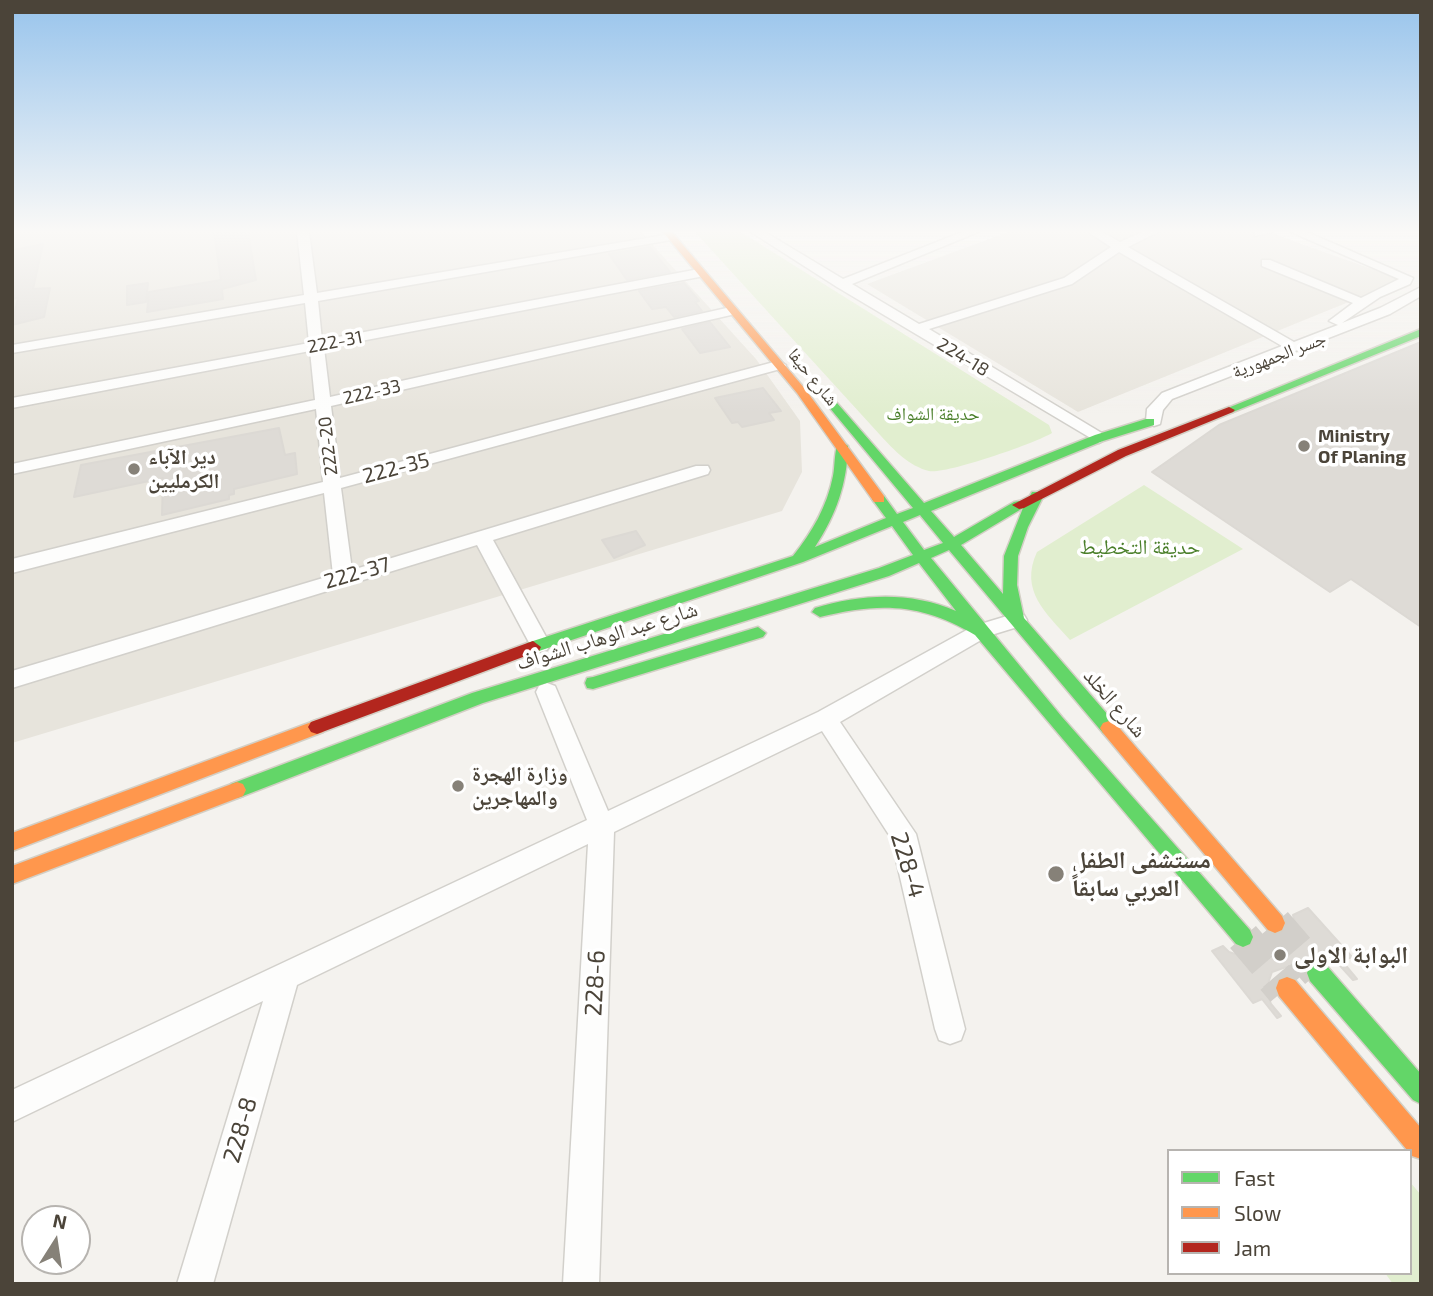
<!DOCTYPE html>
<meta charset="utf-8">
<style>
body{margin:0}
#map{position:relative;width:1433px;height:1296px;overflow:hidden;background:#f4f2ee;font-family:"Exo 2",sans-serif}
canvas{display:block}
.frame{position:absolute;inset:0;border:14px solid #4b4439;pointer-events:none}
.legend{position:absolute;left:1167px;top:1149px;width:245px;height:126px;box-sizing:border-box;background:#fff;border:2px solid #b7b4b0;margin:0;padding:9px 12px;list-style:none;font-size:21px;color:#4b4439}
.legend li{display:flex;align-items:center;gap:14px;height:35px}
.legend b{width:35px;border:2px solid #b7b4b0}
.north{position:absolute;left:21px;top:1205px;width:70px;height:70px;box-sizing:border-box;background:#fff;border:2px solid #b7b4b0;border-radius:50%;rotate:12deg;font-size:19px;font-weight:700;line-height:28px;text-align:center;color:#4b4439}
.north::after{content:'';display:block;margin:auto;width:24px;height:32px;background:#868178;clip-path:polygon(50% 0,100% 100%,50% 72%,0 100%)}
</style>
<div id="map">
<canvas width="1433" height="1296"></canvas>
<div class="frame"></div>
<ul class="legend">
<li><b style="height:9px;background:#63d668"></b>Fast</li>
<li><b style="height:9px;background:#ff974d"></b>Slow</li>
<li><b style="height:9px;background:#b3261e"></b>Jam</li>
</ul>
<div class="north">N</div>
</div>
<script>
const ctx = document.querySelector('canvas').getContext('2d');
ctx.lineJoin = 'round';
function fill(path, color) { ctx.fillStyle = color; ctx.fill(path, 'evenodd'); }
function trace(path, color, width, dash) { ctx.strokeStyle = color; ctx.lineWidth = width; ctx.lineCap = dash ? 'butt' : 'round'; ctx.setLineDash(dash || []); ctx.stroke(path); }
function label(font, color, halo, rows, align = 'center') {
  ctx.font = font + ' "Exo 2","Noto Naskh Arabic",sans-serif'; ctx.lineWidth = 7; ctx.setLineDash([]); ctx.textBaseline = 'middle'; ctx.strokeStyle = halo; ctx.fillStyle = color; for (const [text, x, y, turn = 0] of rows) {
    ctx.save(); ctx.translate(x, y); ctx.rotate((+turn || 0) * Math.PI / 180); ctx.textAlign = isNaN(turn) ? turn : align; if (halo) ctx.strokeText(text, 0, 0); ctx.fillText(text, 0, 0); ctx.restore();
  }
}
const residential = new Path2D(`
 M12,232H641L756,359L800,421L802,472L782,511L12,743Z
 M1008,232H1268L1403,280L1078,412L867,284Z`);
const green = new Path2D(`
 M695,232H741L1049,425L1052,433C1036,443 944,475 929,471C909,466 894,450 881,436Z
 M1144,485L1243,549L1070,640C1046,613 1019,591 1037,552Z
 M1410,1182L1421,1195V1284H1393L1385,1273H1410Z`);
const building = new Path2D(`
 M214,232H248L256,280L222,289L223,299L147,312L149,292L221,280Z
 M43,244L33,289L50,288L44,317L12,325L18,298L12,299L14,250Z
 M650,247L670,272L627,280L609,254Z
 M148,283L146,302L127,305V286Z
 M684,283L699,301L695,302L702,311L674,317L666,307L652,309L639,291Z
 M710,322L730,347L700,353L682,329Z
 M1421,342V627L1351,579L1330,592L1152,472L1219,425Z
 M763,388L781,411L769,413L774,420L742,427L738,422L732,423L715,398Z
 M279,428L285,455L295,453L297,474L234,489V494L229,495V499L162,515L163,478L74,497L81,465Z
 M636,531L645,545L614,558L602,540Z
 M1308,908L1352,957L1342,961L1357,979L1353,980L1333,958L1319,952L1304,958L1298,971L1286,967L1272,972L1266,989L1271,1004L1281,1016L1277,1018L1262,999L1253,1003L1212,951L1223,946L1229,952L1244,957L1258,951L1263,938L1276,943L1289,938L1295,924L1293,915Z`);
const secondaryTunnelFar1 = new Path2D(`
 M1275,923L1318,973
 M1243,937L1278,978`);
const secondaryTunnel = new Path2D(`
 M1277,976L1287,988`);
const street = new Path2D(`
 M297,232H309L317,293L671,234L677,237L671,240L318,301L322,340L699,269L705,273L699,277L324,348L330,397L731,307L738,311L731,315L331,406L340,478L774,362L779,361L786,365L784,368L341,488L352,570L696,466H708L710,470L708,474L493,540L550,644L547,650L540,652L533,650L477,545L12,688V671L333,575L324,493L12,573V559L323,482L316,409L12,474V464L315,400L310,351L12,408V398L309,343L305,303L12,353V345L304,295Z
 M751,232H765L843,279L962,232H978L852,284L919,324L1064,278L1111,247L1088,232H1102L1120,242L1142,232H1158L1128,247L1294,342L1338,325L1329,321L1353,303L1262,266V260H1270L1361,298L1399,279L1291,232H1307L1413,278L1410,284L1380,297L1342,323L1380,308L1421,287V296L1390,314L1172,399L1163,410L1160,424L1154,426L1146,421L1147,409L1162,393L1282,346L1119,252L1072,284L929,329L1105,435L1107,438L1099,443L837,287Z
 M1255,232H1272L1255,236Z
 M1017,613L1024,615L1027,620L1024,625L988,636L840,722L916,834L965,1029L961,1040L950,1044L939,1040L935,1029L891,838L822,731L614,832L599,1284H563L588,844L297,985L213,1284H177L263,1001L12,1122V1090L587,820L536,692L539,686L547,683L555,686L608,811L818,712L974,626Z`);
const fast = new Path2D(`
 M1421,329V336L1233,412L1229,413L1223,410Z
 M833,402L837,403L924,503L1095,435L1146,419H1154V425L1103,441L931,511L954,537L1014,502L1019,501L1025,505L1032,492H1042L1044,495L1028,527L1018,556L1017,585L1024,618L1115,723L1118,728L1115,733L1109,735L1103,733L949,550L931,558L1062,717L1250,930L1253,937L1250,944L1243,947L1236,944L975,635C922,603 879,602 820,617L812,612L815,608C861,594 910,591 956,611L919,563L889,576L483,703L243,796L237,798L231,796L228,790L231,784L472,693L879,568L913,555L892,526L803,562L539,651L533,653L525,647L527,643L793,556C812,532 827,507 833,476C835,466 834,453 838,443L842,442L848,446C847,484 836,515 815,547L886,518L872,499L874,496H884L897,514L913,508L829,407V403ZM1023,508L1004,556L1003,594L961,545ZM920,515L943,543L924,550L903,522Z
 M758,627L766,633L763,637L593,689L587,688L585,683L587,678L593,677Z
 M1318,962L1326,965L1421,1074V1104L1413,1100L1310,981L1307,973L1310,965Z`);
const slow = new Path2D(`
 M663,232H672L805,389L884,496V502H874L797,393Z
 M317,720L323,722L326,727L323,732L12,851V833Z
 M1109,721L1115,723L1282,916L1285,923L1282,930L1275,933L1268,930L1103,733L1100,728L1103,723Z
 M237,782L243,784L246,790L243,796L12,884V866Z
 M1287,977L1295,980L1421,1128V1159L1412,1156L1279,996L1276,988L1279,980Z`);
const jam = new Path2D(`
 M1229,407L1235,410L1233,412L1126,456L1024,508L1019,509L1012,505L1118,450Z
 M533,641L541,647L539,651L317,734L311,732L308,727L311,722Z`);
const markers = [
 [1304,446,7,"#868178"],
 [134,469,7,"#868178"],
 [458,786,7,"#868178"],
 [1056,874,9,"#868178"],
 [1280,955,7,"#868178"]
];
const farStreetnames = [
 ["222-31",335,342,-11],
 ["جسر الجمهورية",1279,355,-21],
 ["224-18",963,357,31],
 ["شارع حيفا",813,377,51],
 ["222-33",372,392,-13],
 ["222-20",328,446,-97]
];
const farParknames = [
 ["حديقة الشواف",933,414]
];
const farPoinames = [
 ["Ministry",1318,436],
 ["Of Planing",1318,457]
];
const poiNames = [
 ["دير الآباء",148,457],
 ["الكرمليين",148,481],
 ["وزارة الهجرة",472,774],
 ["والمهاجرين",472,798]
];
const streetNames = [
 ["222-35",396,468,-15],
 ["222-37",357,573,-16],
 ["شارع عبد الوهاب الشواف",607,636,-17],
 ["شارع الخلد",1115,703,49]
];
const parkNames = [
 ["حديقة التخطيط",1140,547]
];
const nearPoinames = [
 ["مستشفى الطفل",1072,860],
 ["العربي سابقاً",1072,888],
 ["البوابة الاولى",1294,955]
];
const nearStreetnames = [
 ["228-4",908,865,73],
 ["228-6",595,983,-87],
 ["228-8",240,1130,-74]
];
fill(residential, '#e7e4dc');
fill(green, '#e1eecf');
fill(building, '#dedbd6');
trace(building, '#dcd9d4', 2);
trace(secondaryTunnelFar1, '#d2cfca', 34, [34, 17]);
trace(secondaryTunnel, '#d2cfca', 43, [43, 21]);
trace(street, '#d2d0cb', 3);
trace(fast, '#d3cfc5', 3);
trace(slow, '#d3cfc5', 3);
trace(jam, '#d3cfc5', 3);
fill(street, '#fdfdfc');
fill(fast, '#63d668');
fill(slow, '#ff974d');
fill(jam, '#b3261e');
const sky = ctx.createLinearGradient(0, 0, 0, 413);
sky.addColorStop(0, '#98c4ec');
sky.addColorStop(0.56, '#faf9f7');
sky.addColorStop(1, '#faf9f700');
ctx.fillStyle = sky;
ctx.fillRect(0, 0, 1433, 413);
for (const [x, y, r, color] of markers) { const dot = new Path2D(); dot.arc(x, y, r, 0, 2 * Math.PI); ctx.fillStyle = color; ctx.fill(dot); trace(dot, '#fff', 2.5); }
label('18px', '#4b4439', '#fff', farStreetnames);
label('18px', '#4a7f2a', '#fff', farParknames);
label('bold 18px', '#4b4439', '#fff', farPoinames, 'left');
label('bold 21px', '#4b4439', '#fff', poiNames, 'left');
label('21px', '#4b4439', '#fff', streetNames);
label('21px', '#4a7f2a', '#fff', parkNames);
label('bold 24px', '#4b4439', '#fff', nearPoinames, 'left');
label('24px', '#4b4439', '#fff', nearStreetnames);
</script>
